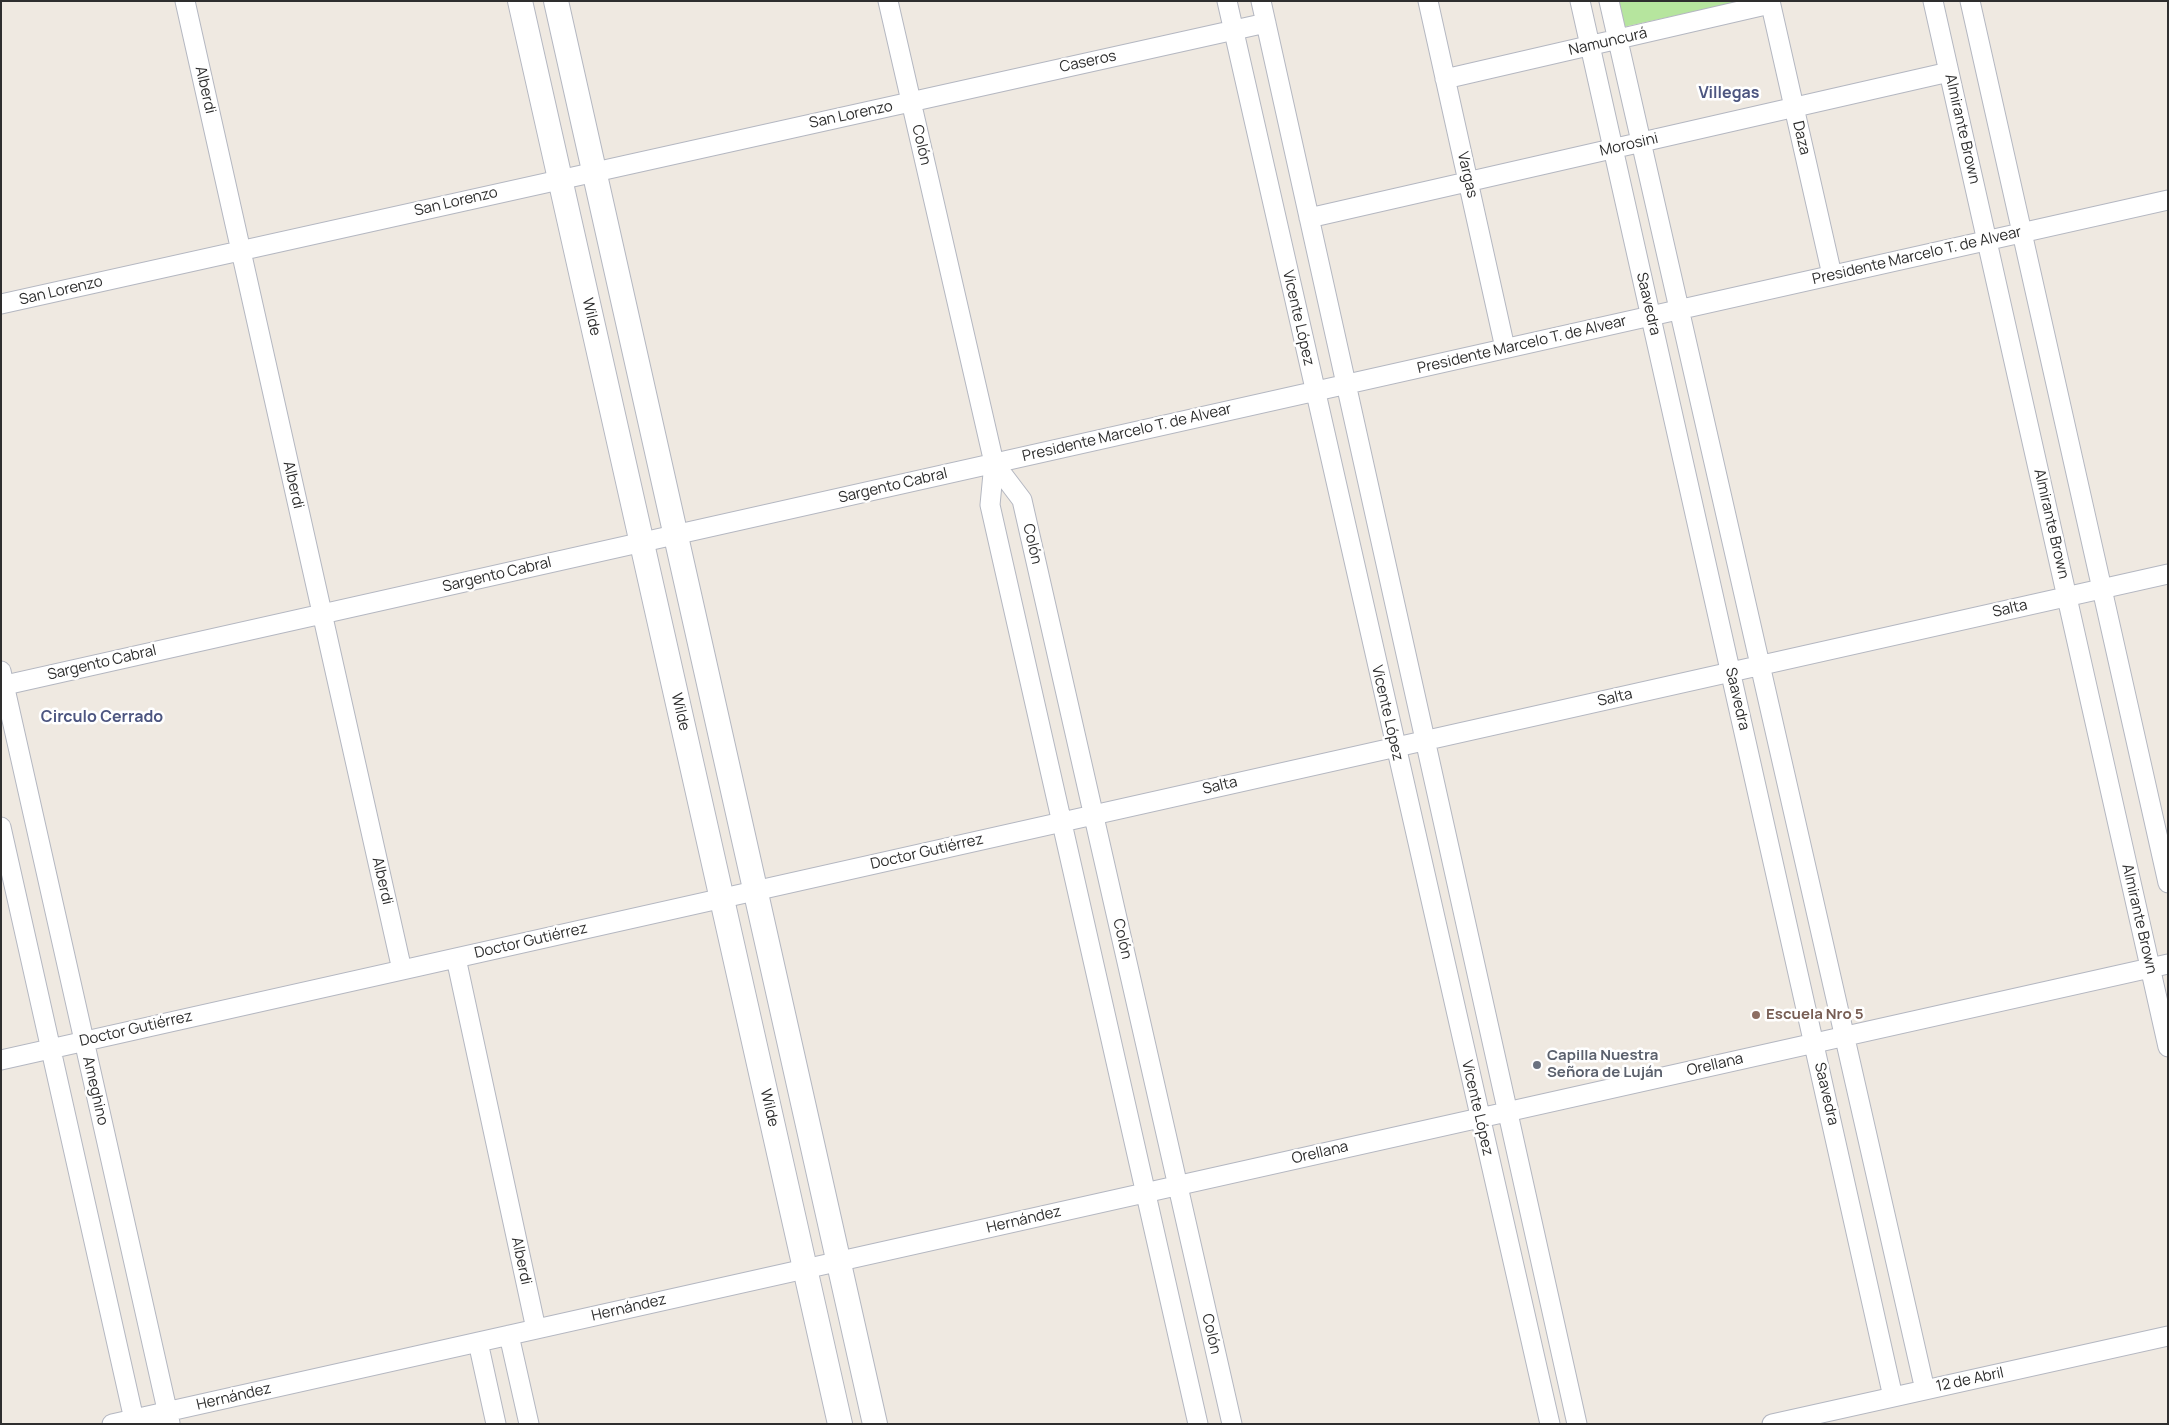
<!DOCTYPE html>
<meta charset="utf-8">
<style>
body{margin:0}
#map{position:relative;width:2169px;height:1425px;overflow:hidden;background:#efe9e1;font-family:Manrope,sans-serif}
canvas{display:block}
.frame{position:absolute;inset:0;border:2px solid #2e2e2e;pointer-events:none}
</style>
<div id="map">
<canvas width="2169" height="1425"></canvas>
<div class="frame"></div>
</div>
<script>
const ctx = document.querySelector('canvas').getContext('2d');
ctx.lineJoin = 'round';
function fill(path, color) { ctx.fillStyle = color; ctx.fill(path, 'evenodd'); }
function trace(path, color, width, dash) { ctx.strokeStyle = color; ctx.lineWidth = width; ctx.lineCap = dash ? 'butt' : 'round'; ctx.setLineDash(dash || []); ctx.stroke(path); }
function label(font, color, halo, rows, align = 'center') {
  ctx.font = font + ' Manrope,sans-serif'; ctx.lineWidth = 5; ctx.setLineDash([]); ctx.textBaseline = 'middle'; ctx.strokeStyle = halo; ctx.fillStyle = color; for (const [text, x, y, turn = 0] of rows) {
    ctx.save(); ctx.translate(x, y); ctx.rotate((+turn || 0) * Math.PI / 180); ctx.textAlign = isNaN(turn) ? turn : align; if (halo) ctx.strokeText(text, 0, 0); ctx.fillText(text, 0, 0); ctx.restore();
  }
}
const green = new Path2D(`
 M1618,1H1742L1623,27Z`);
const minor = new Path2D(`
 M185,1L402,970
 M888,1L994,463L990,505L1198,1424
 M1227,1L1550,1424
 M1261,1L1577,1424
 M1428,1L1505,348
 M1580,1L1893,1397
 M1609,1L1925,1390
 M1770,1L1832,275
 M1933,1L2168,1047
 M1970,1L2168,883
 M1445,79L1770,4
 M1309,218L1949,72
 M1,304L1266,23
 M994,463L1022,500L1232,1424
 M1,671L170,1423
 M1,686L2168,200
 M1,827L135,1424
 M456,958L536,1329
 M1,1060L2168,574
 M509,1335L529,1424
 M478,1342L496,1424
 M112,1424L2168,964
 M1772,1424L2168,1336`);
const tertiary = new Path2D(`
 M520,1L840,1424
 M556,1L875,1424`);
const markers = [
 [1756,1015,5,"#8d6e63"],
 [1537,1065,5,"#6b7280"]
];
const streetNames = [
 ["Namuncurá",1608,42,-13],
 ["Caseros",1088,62,-12],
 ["Alberdi",205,90,77],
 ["San Lorenzo",851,115,-12],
 ["Almirante Brown",1962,129,77],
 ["Daza",1801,138,77],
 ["Colón",921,145,77],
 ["Morosini",1629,145,-13],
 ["Vargas",1467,175,77],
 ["San Lorenzo",456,202,-13],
 ["Presidente Marcelo T. de Alvear",1917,256,-13],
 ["San Lorenzo",61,291,-13],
 ["Saavedra",1648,304,77],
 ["Wilde",591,317,77],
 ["Vicente López",1298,318,77],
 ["Presidente Marcelo T. de Alvear",1522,345,-13],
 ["Presidente Marcelo T. de Alvear",1127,433,-13],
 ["Alberdi",293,485,77],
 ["Sargento Cabral",893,486,-13],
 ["Almirante Brown",2051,524,77],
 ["Colón",1032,544,77],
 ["Sargento Cabral",497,575,-13],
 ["Salta",2010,609,-13],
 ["Sargento Cabral",102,663,-13],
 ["Salta",1615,698,-13],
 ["Saavedra",1737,699,77],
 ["Wilde",680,712,77],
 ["Vicente López",1387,713,77],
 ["Salta",1220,786,-13],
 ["Doctor Gutiérrez",927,852,-13],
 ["Alberdi",382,881,77],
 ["Almirante Brown",2139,919,77],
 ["Colón",1122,939,77],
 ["Doctor Gutiérrez",531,941,-13],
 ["Doctor Gutiérrez",136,1029,-13],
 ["Orellana",1715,1065,-13],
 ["Ameghino",95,1091,77],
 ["Saavedra",1826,1094,77],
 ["Wilde",769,1108,77],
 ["Vicente López",1477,1108,77],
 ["Orellana",1320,1153,-13],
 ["Hernández",1024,1220,-13],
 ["Alberdi",521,1261,78],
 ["Hernández",629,1308,-13],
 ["Colón",1211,1334,77],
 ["12 de Abril",1970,1380,-12],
 ["Hernández",234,1397,-13]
];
const educationNames = [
 ["Escuela Nro 5",1766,1015]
];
const worshipNames = [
 ["Capilla Nuestra",1547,1056],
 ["Señora de Luján",1547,1073]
];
const neighbourhoodNames = [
 ["Villegas",1729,94],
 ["Circulo Cerrado",102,718]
];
fill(green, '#b6e59e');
trace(minor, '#b4b7c1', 21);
trace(tertiary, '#b4b7c1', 26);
trace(minor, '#fff', 19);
trace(tertiary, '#fff', 24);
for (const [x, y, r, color] of markers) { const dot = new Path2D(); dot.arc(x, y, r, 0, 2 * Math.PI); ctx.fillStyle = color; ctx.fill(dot); trace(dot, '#fff', 2); }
label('15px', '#2e2e2e', '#fff', streetNames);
label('bold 15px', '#785e54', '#fff', educationNames, 'left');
label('bold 15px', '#5b616d', '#fff', worshipNames, 'left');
label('bold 16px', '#4d5680', '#fff', neighbourhoodNames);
</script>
